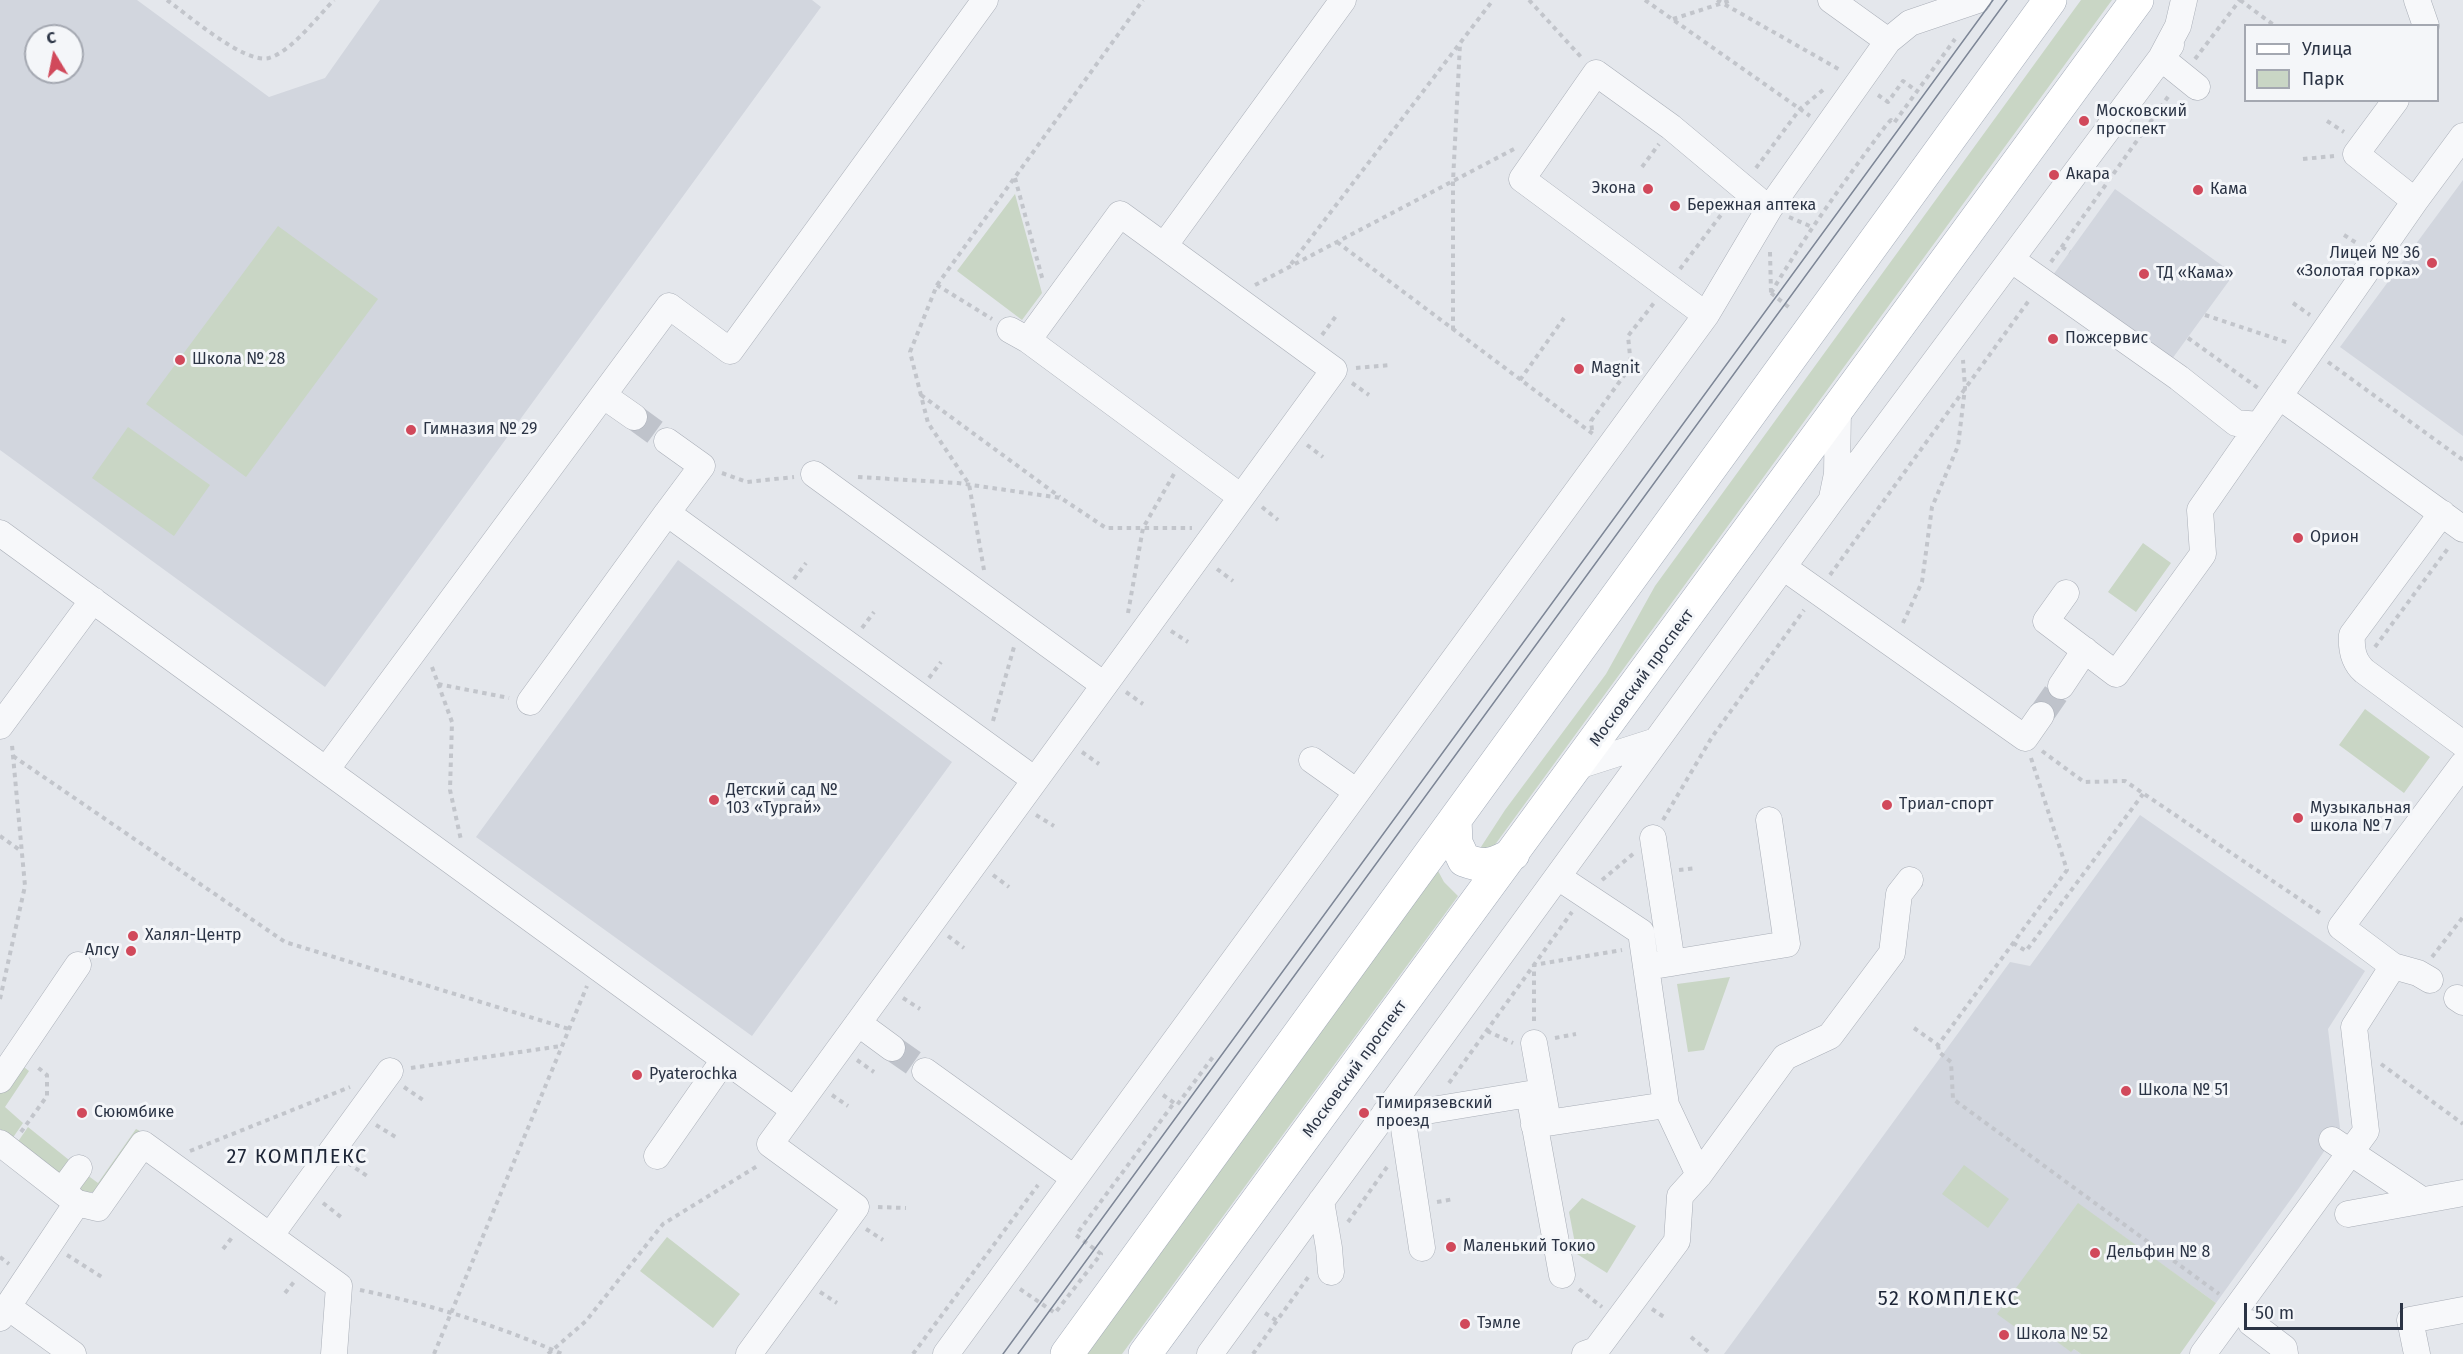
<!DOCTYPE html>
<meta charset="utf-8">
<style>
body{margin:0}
#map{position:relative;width:2463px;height:1354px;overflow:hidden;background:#e4e7ec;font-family:"Fira Sans",sans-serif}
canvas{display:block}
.legend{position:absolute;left:2244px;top:24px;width:195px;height:78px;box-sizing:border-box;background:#f4f6f9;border:2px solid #a4a8b1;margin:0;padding:8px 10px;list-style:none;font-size:18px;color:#2b3445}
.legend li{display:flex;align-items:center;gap:12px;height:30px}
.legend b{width:30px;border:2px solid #a4a8b1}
.north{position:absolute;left:24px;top:24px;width:60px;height:60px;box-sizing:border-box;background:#f4f6f9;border:2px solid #a4a8b1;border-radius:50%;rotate:350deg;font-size:16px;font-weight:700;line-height:24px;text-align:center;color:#2b3445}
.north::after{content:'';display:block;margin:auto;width:21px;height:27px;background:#d1495b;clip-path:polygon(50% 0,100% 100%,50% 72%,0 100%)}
.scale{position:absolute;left:2244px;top:1303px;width:159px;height:27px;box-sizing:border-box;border:3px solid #2b3445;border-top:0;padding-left:8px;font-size:18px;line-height:21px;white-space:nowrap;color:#2b3445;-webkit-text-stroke:4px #f4f6f9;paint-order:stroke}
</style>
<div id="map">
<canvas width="2463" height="1354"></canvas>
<ul class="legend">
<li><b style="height:8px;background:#fff"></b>Улица</li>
<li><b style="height:16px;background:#c9d6c5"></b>Парк</li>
</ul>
<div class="north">С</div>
<div class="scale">50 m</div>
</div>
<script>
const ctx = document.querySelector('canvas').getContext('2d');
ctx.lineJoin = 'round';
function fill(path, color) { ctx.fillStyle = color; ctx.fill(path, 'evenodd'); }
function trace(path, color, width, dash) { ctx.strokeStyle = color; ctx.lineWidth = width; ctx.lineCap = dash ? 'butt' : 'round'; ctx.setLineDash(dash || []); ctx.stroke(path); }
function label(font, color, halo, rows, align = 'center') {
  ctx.font = font + ' "Fira Sans",sans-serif'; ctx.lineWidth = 6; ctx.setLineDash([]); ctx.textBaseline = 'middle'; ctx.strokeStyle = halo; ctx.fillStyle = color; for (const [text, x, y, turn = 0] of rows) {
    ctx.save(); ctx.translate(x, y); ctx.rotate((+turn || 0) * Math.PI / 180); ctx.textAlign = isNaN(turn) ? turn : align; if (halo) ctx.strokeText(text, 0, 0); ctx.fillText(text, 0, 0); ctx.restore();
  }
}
const built = new Path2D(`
 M0,0H137L269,97L325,78L380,0H812L821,7L325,687L0,450ZM36,36H72V72H36Z
 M2463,180V436L2340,347Z
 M2115,189L2234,274L2172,359L2053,275Z
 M678,560L952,762L752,1036L476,837Z
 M2140,815L2365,971L2328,1029L2340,1128L2299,1188L2216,1303L2078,1204L2033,1340L2041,1330L2071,1351L2074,1349L2081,1354H1724L2010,962L2030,966Z`);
const green = new Path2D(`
 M2081,0H2112L1486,857L1479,850L1505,810L1606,674L1655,586Z
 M1015,194L1042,293L1022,320L957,271Z
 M278,226L378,299L246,477L146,404Z
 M128,427L210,485L174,536L92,478Z
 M2143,543L2171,563L2136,612L2108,592Z
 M2365,709L2430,757L2404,793L2339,745Z
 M1437,869L1444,882L1458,896L1122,1354H1080Z
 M1730,977L1704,1050L1688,1052L1677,984Z
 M20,1064L29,1071L5,1107L23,1123L12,1139L0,1129V1091Z
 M28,1127L74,1164L63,1179L17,1143Z
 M136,1129L142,1132L95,1192H83L78,1185L83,1172L98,1183Z
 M1964,1165L2009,1199L1988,1228L1942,1194Z
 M1582,1198L1636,1226L1607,1273L1577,1254L1569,1212Z
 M2078,1203L2216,1303L2180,1354H2081L2074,1349L2071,1352L2041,1330L2033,1340L1997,1314Z
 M667,1237L740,1294L713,1328L640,1271Z`);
const minorTunnel = new Path2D(`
 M634,417L667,441
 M2041,715L2061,686
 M892,1048L925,1071`);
const path = new Path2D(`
 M167,0C188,15 244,64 269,58C291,52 318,16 334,0
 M1529,0L1581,57
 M1645,0L1810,116
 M1717,0L1842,71
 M2240,0L2275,26
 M1673,19L1732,0
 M2195,59L2240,0
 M1878,95L1888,102L1903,81L1918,92
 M2327,121L2344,132
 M2303,159L2334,156
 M1642,167L1659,144
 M1756,168L1800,109L1823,90
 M1015,178L1043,281
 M1789,217L1812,227
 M2344,235L2358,244
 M1337,242L1593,434
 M2062,247L2070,252
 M1770,252L1771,293
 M2051,262L2170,94
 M1291,264L1493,0
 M2321,266L2335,276
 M1680,269L1730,203
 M937,285L1143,0
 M1255,285L1514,149
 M1771,293C1806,234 1846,179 1887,124L1891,120L1894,123L1955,39
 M1771,293L1791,309
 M2293,303L2310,315
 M2205,315L2289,343
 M1453,330V181L1460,44
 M1322,335L1336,316
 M2188,338L2258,388
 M2328,362L2463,460
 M1356,368L1391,365
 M1520,380L1564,318
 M1352,383L1369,395
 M921,395L1060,497
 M1592,430L1591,421L1631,366L1628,336L1654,303
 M1307,445L1323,457
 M722,473L747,482L794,477
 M858,477L958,483L1061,498L1106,528H1192
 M1262,507L1278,520
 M1217,569L1233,581
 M984,570L969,484L928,423L910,352L937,285L992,319
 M1830,575L2030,299
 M794,579L806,563
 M1128,613L1143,528L1174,474
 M1903,623L1922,582L1932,507L1958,446L1965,388L1963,360
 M862,628L874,612
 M1171,631L1188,642
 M2375,647L2449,547
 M432,667L452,722L450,790L461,840
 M929,678L941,662
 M438,684L509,698
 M1126,692L1143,704
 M993,721L1014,647
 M2042,751L2084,782L2125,781L2323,915
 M1082,752L1099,764
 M13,756L285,942L569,1029
 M1036,815L1054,826
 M1663,820L1712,737L1804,610
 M0,836L21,851
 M1679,870L1696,868
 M993,875L1009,887
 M1602,880L1633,854
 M948,936L964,948
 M2013,943L2026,951L2143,794
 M2432,957L2463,917
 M903,998L920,1009
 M0,999L25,886L12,745
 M1534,1021V965L1622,950
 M1914,1028L1938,1045L2067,870L2031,758
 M1487,1031L1513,1043
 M1555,1038L1576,1034
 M1938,1045L1939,1052L1951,1062L1953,1099L2219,1294
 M857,1060L874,1072
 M2381,1064L2463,1124
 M411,1068L561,1046
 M1449,1083L1572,912
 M404,1087L426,1102
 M832,1095L848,1106
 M1163,1095L1177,1105L1213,1057
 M376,1125L399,1139
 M21,1132L47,1096V1075L36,1066
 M190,1151L350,1087
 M348,1163L370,1178
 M1437,1202L1454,1199
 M323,1203L341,1217
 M878,1207L906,1208
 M1348,1222L1387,1167
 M866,1229L883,1240
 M223,1249L234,1235
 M67,1255L105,1279
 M0,1257L9,1264
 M1020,1289L1055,1313L1101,1254L1076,1235L1174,1103
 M1579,1289L1602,1307
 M360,1290C429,1304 497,1325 562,1354
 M820,1292L837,1303
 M285,1293L294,1282
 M1652,1309L1664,1317
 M1265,1313L1277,1321
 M1691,1337L1711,1354
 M434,1354L587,986
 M548,1354L586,1321L663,1224L759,1165
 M913,1354L1038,1185
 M1253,1354L1309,1276`);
const minor = new Path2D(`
 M1831,0L1888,41
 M2417,0L2426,26
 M2171,45L2161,58L2197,87
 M2415,201L2463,136
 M2012,260L2179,378L2236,423L2259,425
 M1706,315L1522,179L1596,73L1671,127L1769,209
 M1010,330L1028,340L1241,497
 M1028,340L1120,214L1164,246
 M604,396L634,417
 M2279,396L2463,529
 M667,441L702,466L667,513L1035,780
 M814,474L1104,685
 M1832,498L1837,474L1838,408
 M2442,513L2352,635C2351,649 2353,661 2364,671L2463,744
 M0,533L794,1110
 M1783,567L2025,738L2041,715
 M2066,593L2046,621L2116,674L2203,554L2200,510L2415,201L2356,154L2396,100
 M2061,686L2085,650
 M530,702L667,513
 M0,726L93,600
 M1312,760L1357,792
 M1578,766L1656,741
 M326,770L669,306L730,351L985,0
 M1653,838L1672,963
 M1647,967L1787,944L1769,820
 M2430,980L2418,973L2393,966L2341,927L2463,764
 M2457,998L2463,1002
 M858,1023L892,1048
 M1534,1043L1547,1116
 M925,1071L1074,1178
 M0,1080L78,965
 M1666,1105L1699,1175
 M1385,1113L1402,1115L1529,1094L1562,1275
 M1402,1115L1422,1248
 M1534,1125L1666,1105L1641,932L1558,877
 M2332,1140L2422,1200
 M0,1143L77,1203L98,1208L143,1144L339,1286L334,1354
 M657,1156L724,1060
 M62,1191L79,1168
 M1321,1201L1329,1248L1331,1272
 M2348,1214L2463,1193
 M270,1236L390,1071
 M8,1307L73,1354
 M0,1318L77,1203
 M2251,1323L2284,1348L2285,1354
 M749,1354L856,1207L770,1144L1334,370L1164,246L1343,0
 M946,1354L1706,315L1769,209L1888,41L1910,23L1978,0
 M1210,1354L1831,501L2161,58L2178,26L2184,0
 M1585,1354L1596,1350L1677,1241L1680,1196L1699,1175L1785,1057L1830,1036L1892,953L1899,894L1910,880
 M2203,1354L2366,1131L2354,1027L2393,966
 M2417,1354L2410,1320L2463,1310`);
const major = new Path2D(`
 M1455,820L1456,843L1464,860C1485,868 1494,865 1513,854
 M1067,1354L2050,0
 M1145,1354L2137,0`);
const tram = new Path2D(`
 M1003,1354L1993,0
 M1018,1354L2007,0`);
const markers = [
 [2084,121,6,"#d1495b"],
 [2054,175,6,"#d1495b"],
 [1648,189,6,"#d1495b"],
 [2198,190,6,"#d1495b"],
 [1675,206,6,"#d1495b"],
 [2432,263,6,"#d1495b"],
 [2144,274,6,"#d1495b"],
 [2053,339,6,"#d1495b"],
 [180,360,6,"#d1495b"],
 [1579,369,6,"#d1495b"],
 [411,430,6,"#d1495b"],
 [2298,538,6,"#d1495b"],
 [714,800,6,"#d1495b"],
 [1887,805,6,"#d1495b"],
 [2298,818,6,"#d1495b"],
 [133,936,6,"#d1495b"],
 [131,951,6,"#d1495b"],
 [637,1075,6,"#d1495b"],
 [2126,1091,6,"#d1495b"],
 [82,1113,6,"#d1495b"],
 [1364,1113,6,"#d1495b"],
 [1451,1247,6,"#d1495b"],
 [2095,1253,6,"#d1495b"],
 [1465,1324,6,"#d1495b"],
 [2004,1335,6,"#d1495b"]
];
const poiNames = [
 ["Московский",2096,112],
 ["проспект",2096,130],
 ["Акара",2066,175],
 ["Экона",1636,189,"right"],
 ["Кама",2210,190],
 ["Бережная аптека",1687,206],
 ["Лицей № 36",2420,254,"right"],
 ["«Золотая горка»",2420,272,"right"],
 ["ТД «Кама»",2156,274],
 ["Пожсервис",2065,339],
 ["Школа № 28",192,360],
 ["Magnit",1591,369],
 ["Гимназия № 29",423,430],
 ["Орион",2310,538],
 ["Детский сад №",726,791],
 ["103 «Тургай»",726,809],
 ["Триал-спорт",1899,805],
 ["Музыкальная",2310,809],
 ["школа № 7",2310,827],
 ["Халял-Центр",145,936],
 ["Алсу",119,951,"right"],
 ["Pyaterochka",649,1075],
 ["Школа № 51",2138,1091],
 ["Тимирязевский",1376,1104],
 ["проезд",1376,1122],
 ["Сююмбике",94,1113],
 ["Маленький Токио",1463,1247],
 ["Дельфин № 8",2107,1253],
 ["Тэмле",1477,1324],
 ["Школа № 52",2016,1335]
];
const streetNames = [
 ["Московский проспект",1642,678,-54],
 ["Московский проспект",1355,1069,-54]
];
const quarterNames = [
 ["27 КОМПЛЕКС",297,1157],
 ["52 КОМПЛЕКС",1949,1299]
];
fill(built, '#d2d6de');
fill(green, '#c9d6c5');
trace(minorTunnel, '#bfc3cb', 26, [26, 13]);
trace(minor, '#a9aeb7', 27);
trace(major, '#a3abb8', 34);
trace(path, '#c2c5cb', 4, [4.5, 4.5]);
trace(minor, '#f7f8fa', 26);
trace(major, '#fff', 33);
trace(tram, '#7d8696', 1.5);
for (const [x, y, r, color] of markers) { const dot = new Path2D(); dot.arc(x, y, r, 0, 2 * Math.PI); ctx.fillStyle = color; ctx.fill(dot); trace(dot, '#f4f6f9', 2); }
label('16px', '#2b3445', '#f4f6f9', poiNames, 'left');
label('16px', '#2b3445', '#f4f6f9', streetNames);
ctx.letterSpacing = '1.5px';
label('20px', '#1d2536', '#f4f6f9', quarterNames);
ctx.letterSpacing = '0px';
</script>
